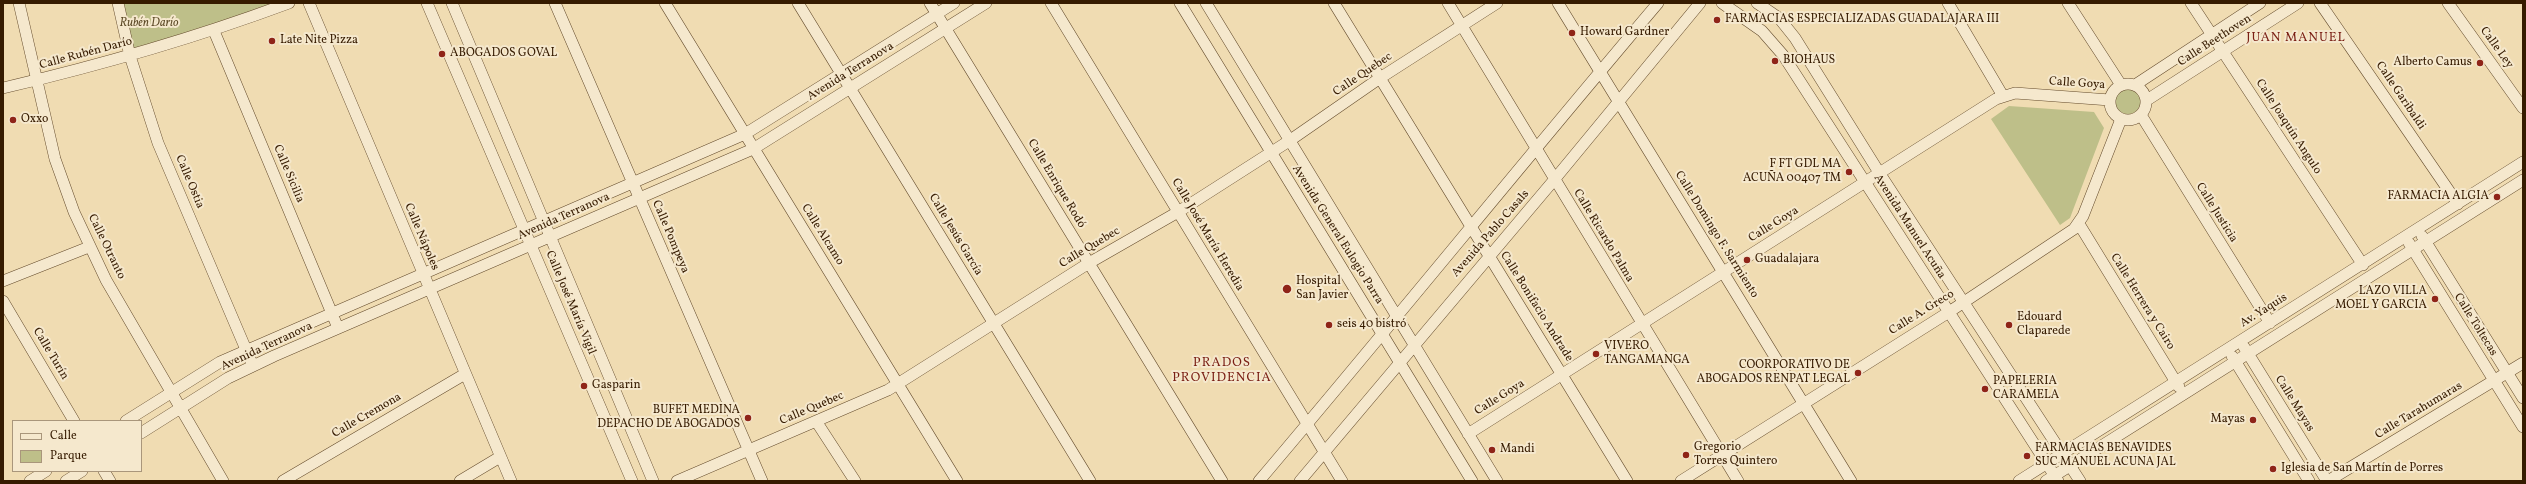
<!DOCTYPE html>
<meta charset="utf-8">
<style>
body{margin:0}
#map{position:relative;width:2526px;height:484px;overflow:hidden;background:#f0dcb2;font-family:Vollkorn,serif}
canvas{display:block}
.frame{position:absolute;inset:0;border:4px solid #361b00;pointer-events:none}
.legend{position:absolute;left:12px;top:420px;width:130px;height:52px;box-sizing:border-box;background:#f5e8cd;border:1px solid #a9967b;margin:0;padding:5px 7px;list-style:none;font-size:12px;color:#361b00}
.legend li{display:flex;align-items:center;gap:8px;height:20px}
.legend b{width:20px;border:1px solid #a9967b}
</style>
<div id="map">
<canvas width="2526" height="484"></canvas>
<div class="frame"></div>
<ul class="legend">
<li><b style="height:5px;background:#f5e8cd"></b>Calle</li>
<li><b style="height:11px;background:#bebf89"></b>Parque</li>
</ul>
</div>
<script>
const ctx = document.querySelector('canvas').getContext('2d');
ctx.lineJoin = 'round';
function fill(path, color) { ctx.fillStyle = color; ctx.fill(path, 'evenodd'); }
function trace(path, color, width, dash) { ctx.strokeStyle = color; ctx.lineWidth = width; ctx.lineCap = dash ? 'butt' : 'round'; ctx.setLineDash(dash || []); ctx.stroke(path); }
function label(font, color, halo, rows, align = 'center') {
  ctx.font = font + ' Vollkorn,serif'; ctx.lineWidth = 4; ctx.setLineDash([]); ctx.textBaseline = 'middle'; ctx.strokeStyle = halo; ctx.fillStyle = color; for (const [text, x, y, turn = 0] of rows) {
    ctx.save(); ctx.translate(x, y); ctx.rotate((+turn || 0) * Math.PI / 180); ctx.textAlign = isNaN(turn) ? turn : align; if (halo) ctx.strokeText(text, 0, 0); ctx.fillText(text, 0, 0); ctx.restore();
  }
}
const green = new Path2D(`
 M122,3H276L133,51Z
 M2115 101a13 13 0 1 1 26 0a13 13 0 1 1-26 0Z
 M2009,106L2094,112L2104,128L2070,218L2060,225L1991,119Z`);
const minor = new Path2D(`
 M19,3L55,159L74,212L106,280L223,481
 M118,3L130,56L158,143L253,366
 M309,3L511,481
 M427,3L632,481
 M452,3L653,481
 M555,3L762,481
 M665,3L957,481
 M798,3L1090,481
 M930,3L1222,481
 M1051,3L1342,481
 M1180,3L1472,481
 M1206,3L1497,481
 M1334,3L1627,481
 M1448,3L1738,481
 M1558,3L1851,481
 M1722,3L1762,31L1783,55L2058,481
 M1757,3L1779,18L1795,38L1880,174L2080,481
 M1948,3L2003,96
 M2068,3L2121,85
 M2191,3L2363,265
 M2320,3L2458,204
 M2448,3L2523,108
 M214,31L338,328
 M2110 102a18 18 0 1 1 36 0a18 18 0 1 1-36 0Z
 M2135,85L2260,3
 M3,88C101,65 195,38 289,3
 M2147,100L2298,3
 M2141,115L2270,323
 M2079,224L2179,387
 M2422,236L2523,398
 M2409,243L2523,427
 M3,281L89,247
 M3,301L74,421
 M2244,347L2327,481
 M2232,356L2309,481
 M126,421L220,362L745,134L954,3
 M816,421L855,481
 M141,433L228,378L274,356L753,149L986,3
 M1468,434L1996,99L2015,93L2110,100
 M104,471L110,481
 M30,481L46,471
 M66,481L82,471
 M283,481L465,374
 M460,481L500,457
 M677,481L888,390L1089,263L1178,212L1289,141L1380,78L1497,3
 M1259,481C1393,323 1524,161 1658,3
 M1300,481L1554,180L1700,3
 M1681,481L1949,312L2074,229L2083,216L2121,119
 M2019,481L2523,162
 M2046,481L2523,180
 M2328,481L2523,363`);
const markers = [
 [1717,20,4,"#8f2418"],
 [1572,33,4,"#8f2418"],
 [272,41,4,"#8f2418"],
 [442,54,4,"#8f2418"],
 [1775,61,4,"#8f2418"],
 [2480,63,4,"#8f2418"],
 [13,120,4,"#8f2418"],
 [1849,172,4,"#8f2418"],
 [2497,197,4,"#8f2418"],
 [1747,260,4,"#8f2418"],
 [1287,289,5,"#8f2418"],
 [2435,299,4,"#8f2418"],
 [1329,325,4,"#8f2418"],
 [2009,325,4,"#8f2418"],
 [1596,354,4,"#8f2418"],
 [1858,373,4,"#8f2418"],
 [584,386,4,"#8f2418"],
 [1985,389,4,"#8f2418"],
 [748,418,4,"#8f2418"],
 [2253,420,4,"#8f2418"],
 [1492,450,4,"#8f2418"],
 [1686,455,4,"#8f2418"],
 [2027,456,4,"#8f2418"],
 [2273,469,4,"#8f2418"]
];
const poiNames = [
 ["FARMACIAS ESPECIALIZADAS GUADALAJARA III",1725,20],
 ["Howard Gardner",1580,33],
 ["Late Nite Pizza",280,41],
 ["ABOGADOS GOVAL",450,54],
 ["BIOHAUS",1783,61],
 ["Alberto Camus",2472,63,"right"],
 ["Oxxo",21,120],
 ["F FT GDL MA",1841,165,"right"],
 ["ACUÑA 00407 TM",1841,179,"right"],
 ["FARMACIA ALGIA",2489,197,"right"],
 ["Guadalajara",1755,260],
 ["Hospital",1296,282],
 ["San Javier",1296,296],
 ["LAZO VILLA",2427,292,"right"],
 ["MOEL Y GARCIA",2427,306,"right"],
 ["Edouard",2017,318],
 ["Claparede",2017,332],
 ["seis 40 bistró",1337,325],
 ["VIVERO",1604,347],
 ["TANGAMANGA",1604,361],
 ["COORPORATIVO DE",1850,366,"right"],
 ["ABOGADOS RENPAT LEGAL",1850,380,"right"],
 ["PAPELERIA",1993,382],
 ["CARAMELA",1993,396],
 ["Gasparin",592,386],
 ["BUFET MEDINA",740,411,"right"],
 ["DEPACHO DE ABOGADOS",740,425,"right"],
 ["Mayas",2245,420,"right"],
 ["Gregorio",1694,448],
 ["Torres Quintero",1694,462],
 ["FARMACIAS BENAVIDES",2035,449],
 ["SUC MANUEL ACUNA JAL",2035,463],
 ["Mandi",1500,450],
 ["Iglesia de San Martín de Porres",2281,469]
];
const parkNames = [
 ["Rubén Darío",149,24]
];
const streetNames = [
 ["Calle Beethoven",2215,41,-33],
 ["Calle Ley",2496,48,54],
 ["Calle Rubén Darío",86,54,-15],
 ["Avenida Terranova",851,72,-32],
 ["Calle Quebec",1363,75,-34],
 ["Calle Goya",2077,84,4],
 ["Calle Garibaldi",2400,96,56],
 ["Calle Joaquín Angulo",2288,127,57],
 ["Calle Sicilia",288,174,67],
 ["Calle Ostia",189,182,67],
 ["Calle Enrique Rodó",1056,184,59],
 ["Calle Justicia",2216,213,58],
 ["Avenida Terranova",564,217,-24],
 ["Calle Goya",1774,225,-32],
 ["Avenida Manuel Acuña",1909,227,57],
 ["Avenida Pablo Casals",1491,234,-49],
 ["Calle Alcamo",822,235,58],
 ["Calle Jesús García",955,235,59],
 ["Calle José María Heredia",1207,235,59],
 ["Avenida General Eulogio Parra",1337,235,58],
 ["Calle Domingo F. Sarmiento",1716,235,58],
 ["Calle Ricardo Palma",1603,236,59],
 ["Calle Nápoles",421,237,67],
 ["Calle Pompeya",670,237,67],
 ["Calle Otranto",106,247,64],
 ["Calle Quebec",1090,248,-31],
 ["Calle Herrera y Cairo",2142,302,58],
 ["Calle José María Vigil",570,303,67],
 ["Calle Bonifacio Andrade",1536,307,58],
 ["Av. Yaquis",2264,311,-32],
 ["Calle A. Greco",1922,313,-32],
 ["Calle Toltecas",2475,325,58],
 ["Avenida Terranova",267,347,-25],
 ["Calle Turín",50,354,59],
 ["Calle Goya",1500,398,-32],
 ["Calle Mayas",2294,404,58],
 ["Calle Quebec",812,409,-23],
 ["Calle Tarahumaras",2419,411,-31],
 ["Calle Cremona",367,416,-30]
];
const neighbourhoodNames = [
 ["JUAN MANUEL",2296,39],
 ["PRADOS",1222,364],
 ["PROVIDENCIA",1222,379]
];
fill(green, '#bebf89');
trace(minor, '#644b2c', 12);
trace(minor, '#f5e8cd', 11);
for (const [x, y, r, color] of markers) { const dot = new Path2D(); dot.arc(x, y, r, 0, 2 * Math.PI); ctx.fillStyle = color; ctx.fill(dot); trace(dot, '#f5e8cd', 1.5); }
label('12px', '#361b00', '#f5e8cd', poiNames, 'left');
label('italic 12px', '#5f4c29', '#f5e8cd', parkNames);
label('12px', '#361b00', '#f5e8cd', streetNames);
ctx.letterSpacing = '1px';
label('13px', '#7a1f14', '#f5e8cd', neighbourhoodNames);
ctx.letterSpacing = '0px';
</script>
